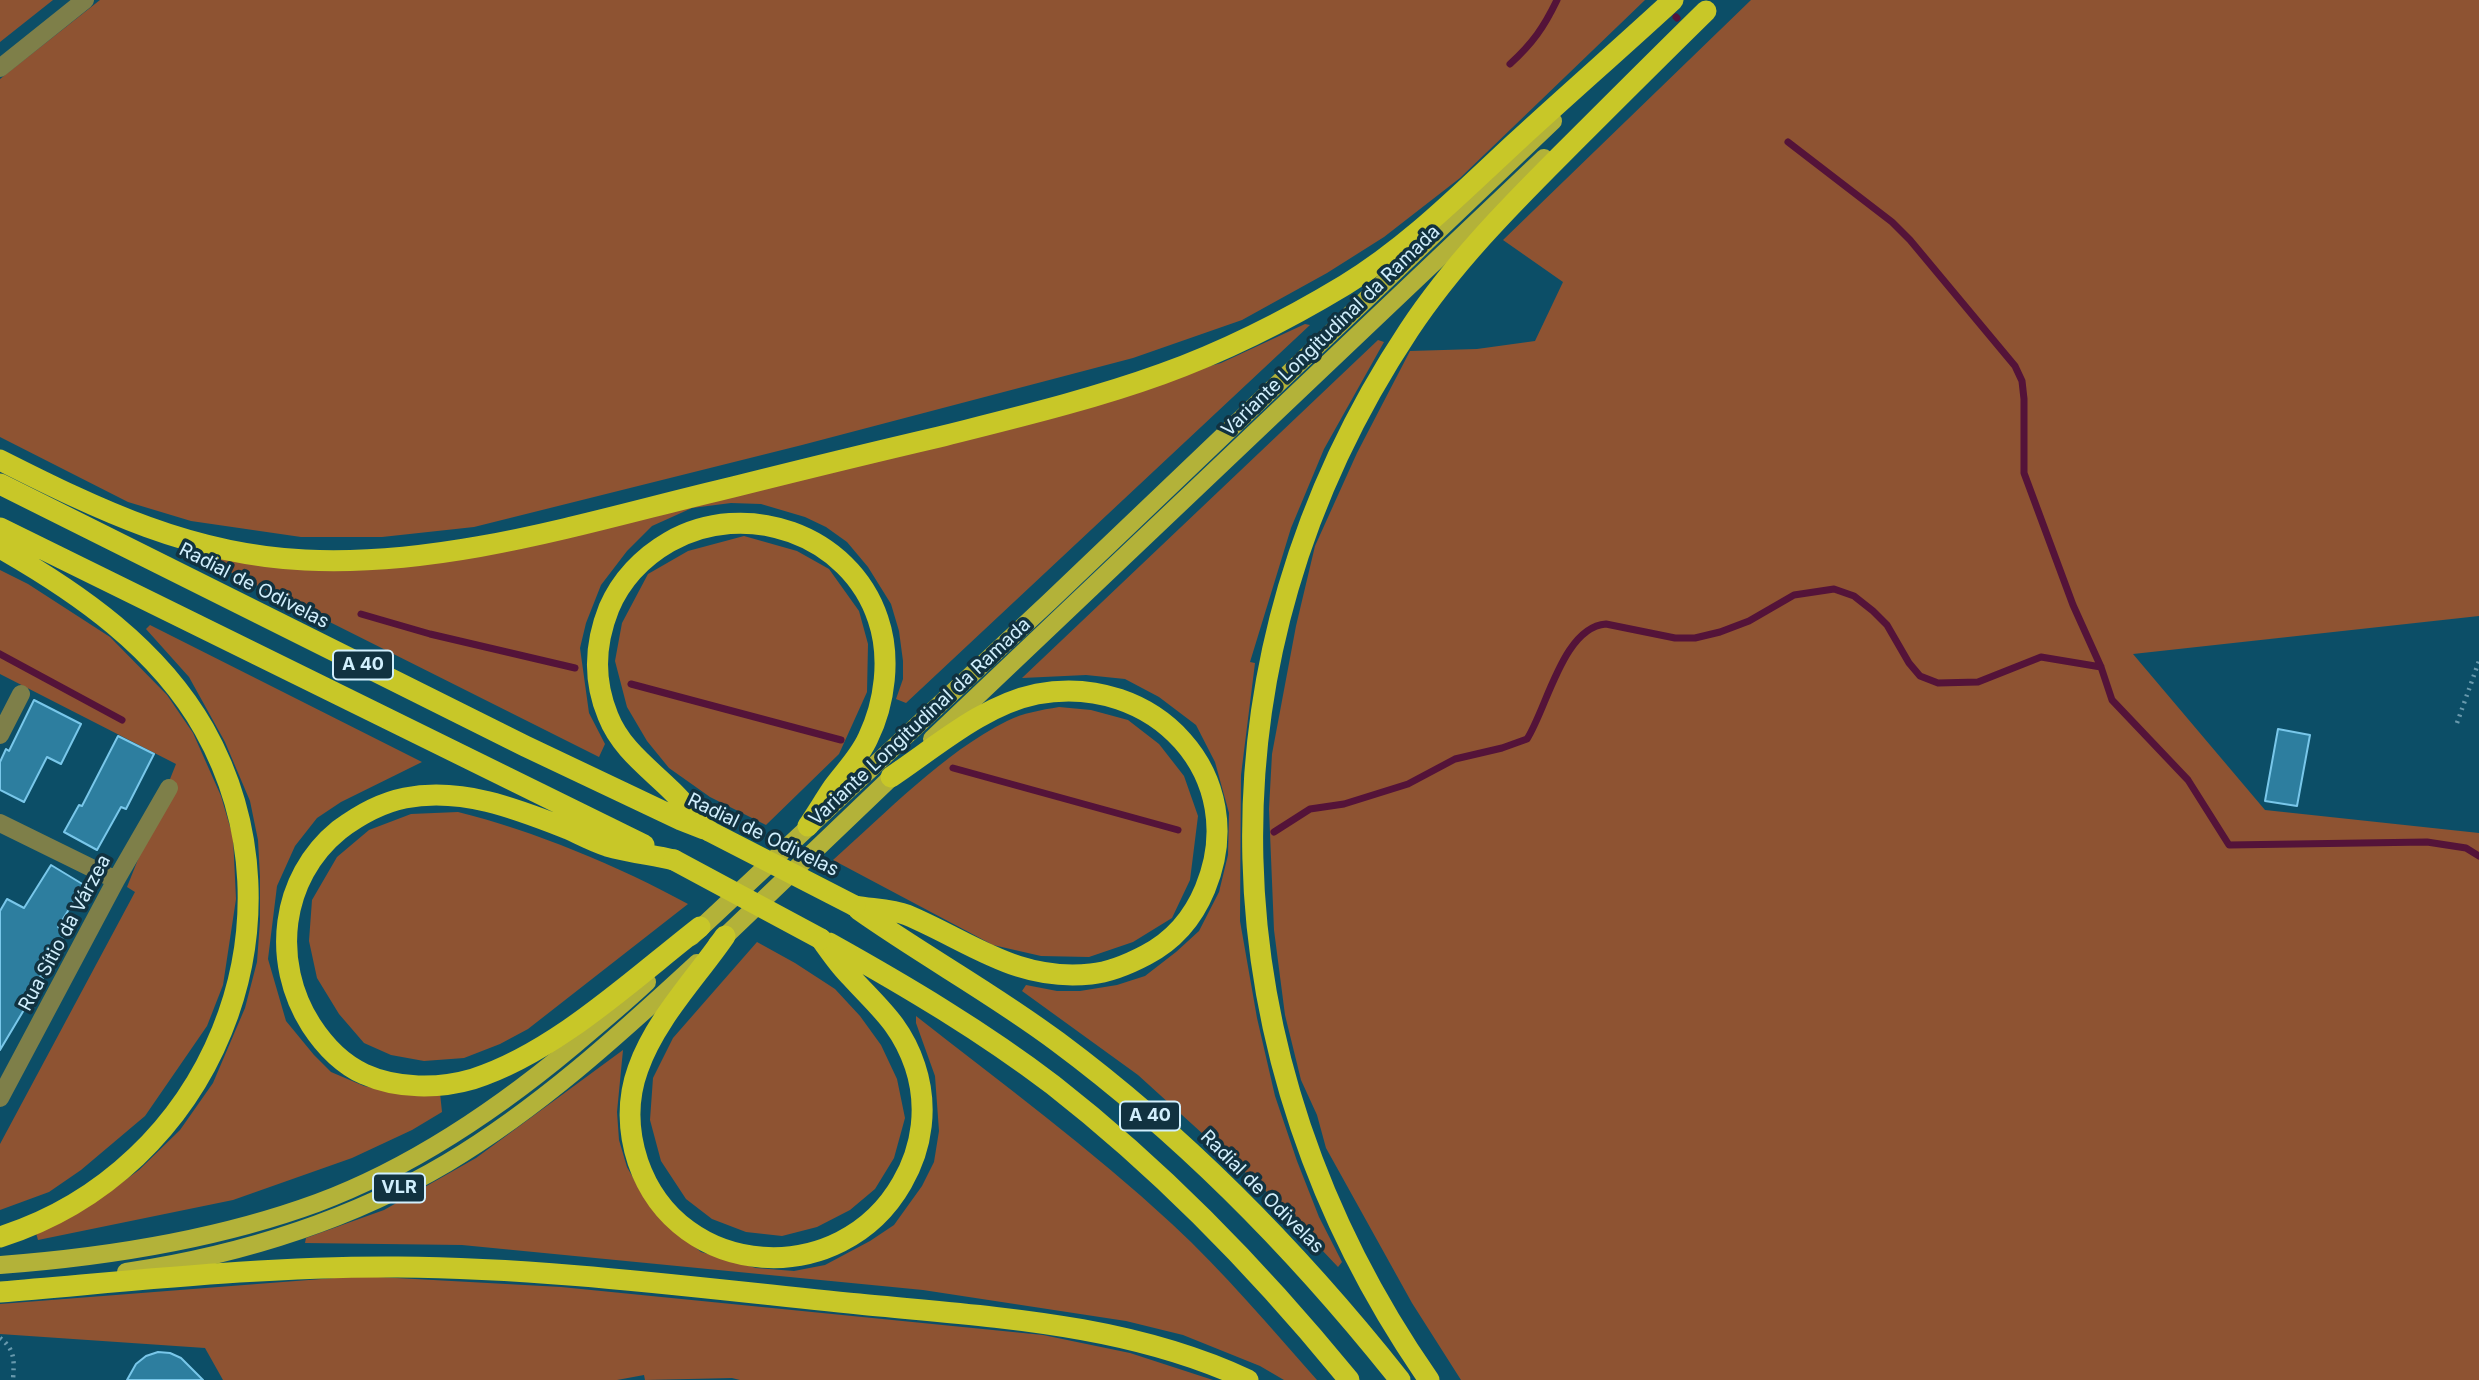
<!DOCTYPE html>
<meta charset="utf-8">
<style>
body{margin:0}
canvas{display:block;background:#0c4e67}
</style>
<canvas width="2479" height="1380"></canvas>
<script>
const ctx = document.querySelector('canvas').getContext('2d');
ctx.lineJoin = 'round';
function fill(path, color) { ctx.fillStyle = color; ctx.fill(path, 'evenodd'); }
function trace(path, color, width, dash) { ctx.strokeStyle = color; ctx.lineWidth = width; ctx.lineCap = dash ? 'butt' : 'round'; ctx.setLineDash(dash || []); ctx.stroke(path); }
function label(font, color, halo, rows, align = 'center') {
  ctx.font = font + ' Inter,sans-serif'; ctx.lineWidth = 7; ctx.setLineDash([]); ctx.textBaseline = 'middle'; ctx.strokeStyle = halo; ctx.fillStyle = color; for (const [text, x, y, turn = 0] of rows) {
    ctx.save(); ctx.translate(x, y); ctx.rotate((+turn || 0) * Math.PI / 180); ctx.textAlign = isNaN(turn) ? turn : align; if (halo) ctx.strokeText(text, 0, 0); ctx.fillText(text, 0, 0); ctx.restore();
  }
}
const green = new Path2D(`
 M0,0H53L0,42Z
 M100,0H1645L1460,178L1384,237L1327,273L1242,320L1133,358L802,445L474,527L382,537H301L191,521L128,502L0,437V79Z
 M1751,0H2479V616L2133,654L2265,810L2479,833V1380H1461L1412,1303L1326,1148L1317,1115L1301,1080L1285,1015L1274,930L1269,809L1272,754L1296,626L1315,546L1357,453L1410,351L1477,349L1535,341L1563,282L1503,240Z
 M1305,324L1310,325L906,703L896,699L903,679V661L899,631L891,604L868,567L847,542L826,527L805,517L761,504L731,503L692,508L652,526L627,551L601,585L586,623L580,648L589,713L605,744L599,757L208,561L213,556L330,570L948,441L1221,363Z
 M1378,340L1384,342L1324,449L1291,528L1250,662L1255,663L1241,775L1240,921L1257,1018L1275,1096L1297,1161L1319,1217L1342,1262L1338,1267L1269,1194L1138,1075L1022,991L1026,985L1057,991H1080L1117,985L1145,976L1176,952L1199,931L1219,892L1228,855L1229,813L1215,762L1196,725L1159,697L1125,679L1086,675L1022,678Z
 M744,536L797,551L829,569L859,611L868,644L867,692L839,754L766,825L710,797L669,768L647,741L627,707L615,661L622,623L648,574L688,551Z
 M0,570L28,584L110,637L167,695L193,733L221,796L233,837L236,899L223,985L207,1026L145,1116L81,1170L49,1192L0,1210V1144L135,892L127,887L176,764L0,674Z
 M150,625L422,762L341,802L317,818L295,846L277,886L268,959L286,1021L314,1055L331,1072L364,1086L396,1093H440L442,1112L412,1130L352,1158L233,1200L38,1240L36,1233L65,1219L105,1195L139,1170L180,1130L213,1083L245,1008L257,962L260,921V877L258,840L250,801L225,742L189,677L146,629Z
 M1059,707L1091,710L1128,720L1159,744L1184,776L1198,816L1190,880L1172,918L1133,942L1089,957L1041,956L993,945L833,860C886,813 943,753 1007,721C1023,713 1041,710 1059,707Z
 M458,812C534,831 619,866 688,904L528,1029L500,1044L464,1058L424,1061L391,1055L364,1043L339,1014L317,978L309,941L312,900L337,857L369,830L411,814Z
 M757,942L795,963L835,989L860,1016L881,1045L897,1079L905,1118L894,1158L875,1189L850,1210L817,1227L782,1236L746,1232L712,1219L686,1199L661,1161L650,1120L653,1078L673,1038Z
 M916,1016C1003,1084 1091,1149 1172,1224C1224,1272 1270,1327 1317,1380H1284L1260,1366L1183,1335L1126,1321L923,1290L462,1245L305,1243L306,1238L384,1210L476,1158L623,1050L617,1112L619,1140L627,1167L645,1199L679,1234L701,1252L756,1268L794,1271L825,1265L870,1241L894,1225L922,1186L934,1162L939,1131L935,1076L916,1023Z
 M360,1276L561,1287L1043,1335L1130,1353L1213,1380H740L732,1378L645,1380L644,1375L617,1380H223L205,1348L0,1334V1304Z`);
const stream = new Path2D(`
 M1676,17L1677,18
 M1510,64C1533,43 1544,27 1557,0
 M1788,142L1892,222L1910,240L2015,366L2022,381L2024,399V473L2073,605L2101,667L2112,700L2188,780L2229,845L2427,842L2466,848L2479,856
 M361,614L430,634L575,668
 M0,654L122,720
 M631,684L841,740
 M953,768L1178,830
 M1274,832L1310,809L1344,804L1408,784L1455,759L1502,748L1527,739C1547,708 1563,627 1606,624L1675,638H1695L1720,632L1749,621L1794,595L1834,589L1854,596L1873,611L1887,625L1909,663L1920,676L1938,683L1978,682L2041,657L2101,667`);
const building = new Path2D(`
 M34,700L81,724L61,764L47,757L24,802L0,790V762L6,749L9,751Z
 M2278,729L2310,735L2297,806L2265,801Z
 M118,736L154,754L126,809L121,807L97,850L64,832L79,805L82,806Z
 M51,865L84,885L58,927L66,932L40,977L43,978L0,1050V911L7,899L24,908Z
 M158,1352L170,1353L181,1358L203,1380H127L136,1364L146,1356Z`);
const path = new Path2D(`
 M2457,723L2479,661
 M0,1338C16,1350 14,1362 13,1380`);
const minor = new Path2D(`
 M0,68L85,0
 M0,735L21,694
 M0,823L116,880
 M0,1098L116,880L169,788`);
const major = new Path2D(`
 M932,739L1544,158
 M691,937L1049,602L1553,121
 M717,944L899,770
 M0,1265C107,1257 216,1240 317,1203C419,1165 510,1101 591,1031C610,1015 629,999 647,982
 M126,1272C239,1255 349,1221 447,1163C539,1108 619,1035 697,963`);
const highway = new Path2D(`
 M0,460C99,510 192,555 305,560C450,567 593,520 733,487C801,470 870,453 939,437C1014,418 1090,400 1162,374C1226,351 1287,320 1345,285C1409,246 1461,193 1515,143C1567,95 1621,48 1673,0
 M0,484L525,746L681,820L704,829
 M0,528L644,845
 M0,548C79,593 158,648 204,729C313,923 211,1170 0,1237
 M709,831C697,818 685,804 673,792C649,768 621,749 608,716C593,680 595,643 609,608C621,580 643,557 669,542C745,498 850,534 878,619C891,657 885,703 868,738C860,756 846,770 834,786C825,799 817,813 808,826
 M674,860C652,855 629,852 607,846C594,842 581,835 568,829C517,809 462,787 405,798C380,803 359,815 339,830C280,878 271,962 311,1025C324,1045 342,1064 364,1074C397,1089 439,1089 473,1079C555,1053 633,979 700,927
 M855,906C871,909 892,909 907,915C971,942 1017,982 1091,974C1111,972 1129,964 1146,955C1173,941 1193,918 1205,889C1252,776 1154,672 1037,694C983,705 936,747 891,777
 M859,910C924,956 994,994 1058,1042C1187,1138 1300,1254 1400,1380
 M725,936C696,978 655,1020 638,1069C627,1099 628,1132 638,1162C679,1281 841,1290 902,1183C923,1147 928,1105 915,1066C901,1024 878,1007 850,976C839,965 830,952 821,939
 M829,943C906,986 982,1031 1053,1085C1163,1171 1261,1272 1349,1380
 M0,1292C133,1281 264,1266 398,1267C552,1268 706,1289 859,1304C990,1317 1127,1323 1248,1380
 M1429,1380C1205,1058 1190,660 1409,330C1452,265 1507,209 1562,154C1610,106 1658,58 1706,11`);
const highwayBridge = new Path2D(`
 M709,831L855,906
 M674,860L821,939`);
const shields = [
 [363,665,60],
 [1150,1116,60],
 [399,1188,52]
];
const shieldNames = [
 ["A 40",363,665],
 ["A 40",1150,1116],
 ["VLR",399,1188]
];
const streetNames = [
 ["Variante Longitudinal da Ramada",1331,331,-44],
 ["Radial de Odivelas",254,586,27],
 ["Variante Longitudinal da Ramada",920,722,-43],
 ["Radial de Odivelas",763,835,26],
 ["Rua Sítio da Várzea",65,933,-62],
 ["Radial de Odivelas",1262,1192,45]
];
fill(green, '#8e5332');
trace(stream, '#541339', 7);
fill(building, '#2d7e9f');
trace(building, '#79c7ea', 2);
trace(path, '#6899ad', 4.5, [2, 5]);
trace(minor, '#7e7f49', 18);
trace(major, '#b3b239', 18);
trace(highway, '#c8c728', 21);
trace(highwayBridge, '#c8c728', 21);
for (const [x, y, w] of shields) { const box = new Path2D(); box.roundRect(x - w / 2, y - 14.5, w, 29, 5); ctx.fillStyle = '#113240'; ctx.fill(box); trace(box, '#d1effd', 2); }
label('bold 18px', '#d1effd', null, shieldNames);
label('19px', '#d1effd', '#113240', streetNames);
</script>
